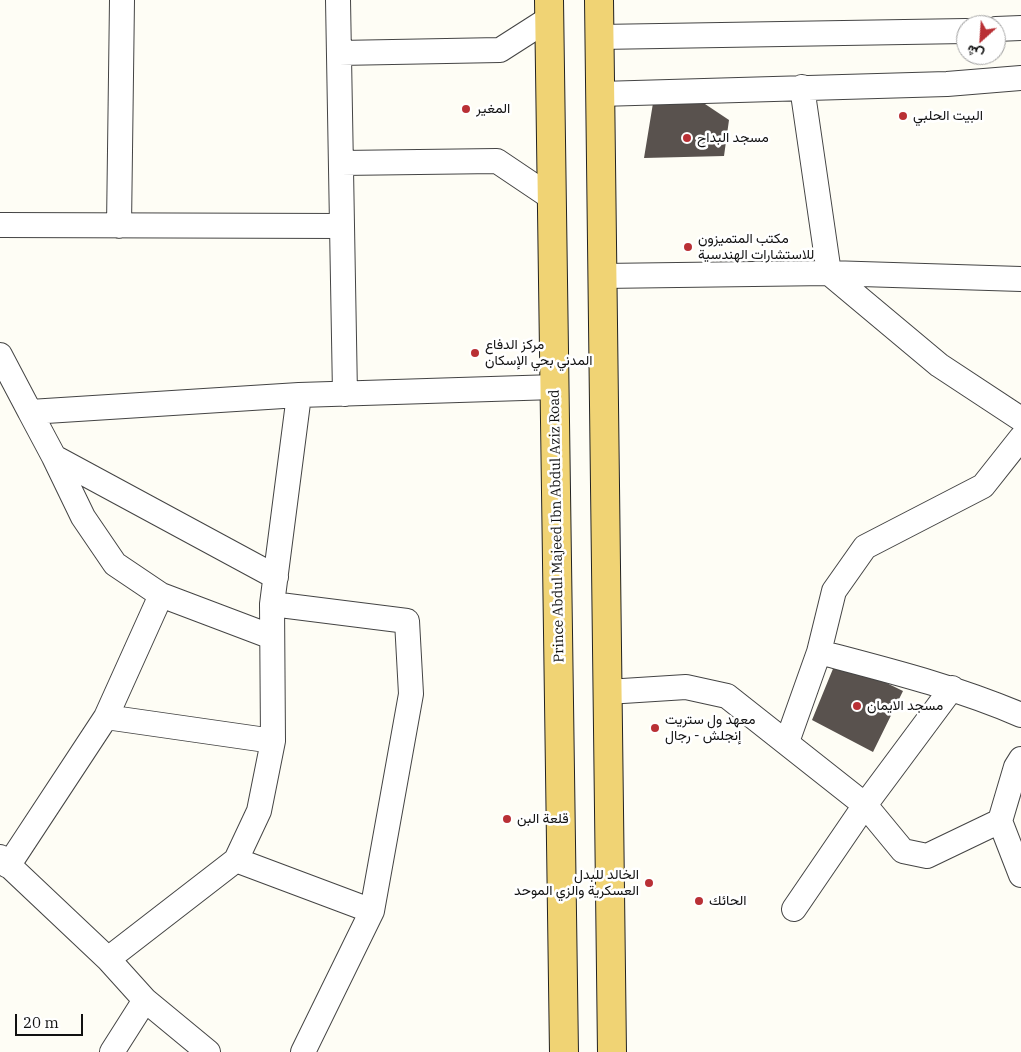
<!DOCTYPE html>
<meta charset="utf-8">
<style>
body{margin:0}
#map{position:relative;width:1021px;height:1052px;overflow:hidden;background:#fefdf5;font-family:"IBM Plex Serif",Vazirmatn,serif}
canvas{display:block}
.north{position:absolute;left:956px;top:15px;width:50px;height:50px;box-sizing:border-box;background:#fff;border:1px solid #a0a0a0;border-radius:50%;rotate:206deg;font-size:14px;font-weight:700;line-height:20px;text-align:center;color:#111}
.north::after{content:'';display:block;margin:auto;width:18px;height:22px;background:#b93035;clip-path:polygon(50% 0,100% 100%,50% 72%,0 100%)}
.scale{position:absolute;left:15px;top:1014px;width:68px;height:22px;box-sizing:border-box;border:2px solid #111;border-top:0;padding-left:6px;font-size:15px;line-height:18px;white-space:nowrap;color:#111;-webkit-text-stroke:4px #fff;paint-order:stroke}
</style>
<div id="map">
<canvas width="1021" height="1052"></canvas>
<div class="north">ش</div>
<div class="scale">20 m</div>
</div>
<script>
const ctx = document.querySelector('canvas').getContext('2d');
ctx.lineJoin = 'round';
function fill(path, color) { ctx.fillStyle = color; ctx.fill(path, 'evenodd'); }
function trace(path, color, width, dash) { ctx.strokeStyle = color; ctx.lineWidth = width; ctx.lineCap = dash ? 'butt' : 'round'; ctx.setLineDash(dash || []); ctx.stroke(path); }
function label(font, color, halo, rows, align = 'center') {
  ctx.font = font + ' "IBM Plex Serif",Vazirmatn,serif'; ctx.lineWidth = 5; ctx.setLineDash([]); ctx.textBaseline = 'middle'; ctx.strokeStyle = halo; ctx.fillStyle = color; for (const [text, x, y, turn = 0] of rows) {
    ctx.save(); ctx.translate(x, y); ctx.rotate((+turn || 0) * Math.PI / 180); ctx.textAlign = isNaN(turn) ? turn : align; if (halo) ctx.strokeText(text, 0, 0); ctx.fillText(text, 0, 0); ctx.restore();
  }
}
const building = new Path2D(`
 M693,96L729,120L724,156L644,158L654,97Z
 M837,659L903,691L873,752L812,720Z`);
const street = new Path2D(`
 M338,0L345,394
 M996,29L1021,28
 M599,37L966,31
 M339,53L500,50L550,18
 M802,87L829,273L939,365L1021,419
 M600,94L947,84L1021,78
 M341,163L497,161L552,198
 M0,225L342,226
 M119,226L122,0
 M602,276L829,273L1021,279
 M0,355L30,412L299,395L555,387
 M30,412L54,457L276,577
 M54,457L83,517L115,564L161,595L272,637
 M272,604L407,621L411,694L372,911L303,1052
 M819,652C887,670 956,687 1021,715
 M607,692L686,687L727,696L865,805L903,851L927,856L1000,821
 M106,717L273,741
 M787,742L819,652L834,591L865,547L983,486L1021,438
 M1021,759L1016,767L1000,821L1021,875
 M0,857L108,959L145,1000L208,1052
 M236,860L372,911
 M8,866L106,717L161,595
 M794,909L865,805L952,688
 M108,959L236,860L259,811L273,741L272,604L299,395
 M112,1052L145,1000`);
const primary = new Path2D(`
 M549,0L564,1052
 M599,0L612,1052`);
const markers = [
 [466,109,5,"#b93035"],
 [903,116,5,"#b93035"],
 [687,138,5,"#b93035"],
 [688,247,5,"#b93035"],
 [475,353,5,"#b93035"],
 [857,706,5,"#b93035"],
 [655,728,5,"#b93035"],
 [507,819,5,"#b93035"],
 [649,883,5,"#b93035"],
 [699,901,5,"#b93035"]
];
const poiNames = [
 ["المغير",476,109],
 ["البيت الحلبي",913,116],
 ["مسجد البداح",697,138],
 ["مكتب المتميزون",698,239],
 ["للاستشارات الهندسية",698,255],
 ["مركز الدفاع",485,345],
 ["المدني بحي الإسكان",485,361],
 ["مسجد الايمان",867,706],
 ["معهد ول ستريت",665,720],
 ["إنجلش - رجال",665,736],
 ["قلعة البن",517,819],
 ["الخالد للبدل",639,875,"right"],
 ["العسكرية والزي الموحد",639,891,"right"],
 ["الحائك",709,901]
];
const streetNames = [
 ["Prince Abdul Majeed Ibn Abdul Aziz Road",557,526,-91]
];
fill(building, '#59524e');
trace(street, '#444', 26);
trace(primary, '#222', 30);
trace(street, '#fff', 24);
trace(primary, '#f0d374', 28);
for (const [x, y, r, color] of markers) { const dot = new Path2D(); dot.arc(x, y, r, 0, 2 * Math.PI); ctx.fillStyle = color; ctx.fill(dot); trace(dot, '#fff', 2); }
label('14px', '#111', '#fff', poiNames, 'left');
label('14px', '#111', '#fff', streetNames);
</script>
